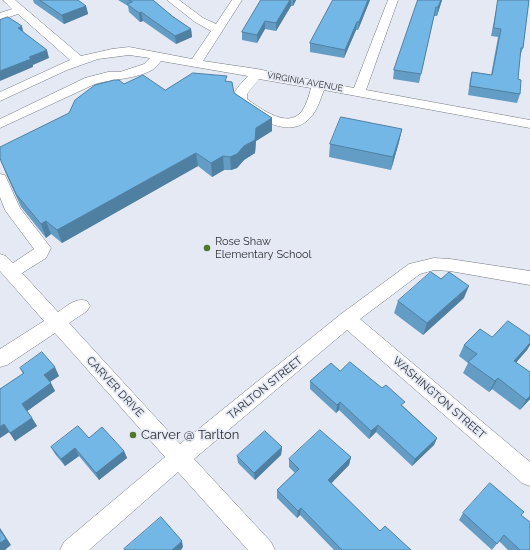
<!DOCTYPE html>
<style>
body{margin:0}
canvas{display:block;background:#e5e9f4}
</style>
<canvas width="530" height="550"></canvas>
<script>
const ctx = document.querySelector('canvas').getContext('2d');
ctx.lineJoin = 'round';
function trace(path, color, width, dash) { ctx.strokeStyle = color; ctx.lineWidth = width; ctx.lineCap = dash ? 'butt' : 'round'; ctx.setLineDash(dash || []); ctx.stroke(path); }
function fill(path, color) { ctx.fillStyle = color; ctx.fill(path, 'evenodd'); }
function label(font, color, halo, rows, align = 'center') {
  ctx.font = font + ' Raleway,sans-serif'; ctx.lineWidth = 3.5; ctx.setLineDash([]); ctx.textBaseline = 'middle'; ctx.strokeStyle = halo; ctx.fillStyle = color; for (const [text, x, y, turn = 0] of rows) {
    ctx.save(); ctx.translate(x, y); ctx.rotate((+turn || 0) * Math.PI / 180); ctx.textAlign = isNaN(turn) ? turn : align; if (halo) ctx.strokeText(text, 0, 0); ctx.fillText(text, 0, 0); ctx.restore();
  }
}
const minor = new Path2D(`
 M3,0H15L81,56L112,49L129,47L192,59L211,31L195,22L167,0H179L203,18L216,24L232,0H242L203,61L257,69L354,88L388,0H398L366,90L530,120V128L324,90C320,100 317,111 310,118C289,141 255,116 235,104C229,94 241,84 248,76L161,61C159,63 156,68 152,70C137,79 112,79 95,84L0,128V119L85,78L108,72H120L144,64L150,58L129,55L98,59L67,70L0,101V92L70,60L18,14L0,20V13L12,9ZM259,79L311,88C309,96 306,105 302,111C288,130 260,108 247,99V94Z
 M0,174L5,175L20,208L51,248L46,258L22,273L58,312C67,306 76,297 87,301L90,306L87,311L69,323L180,444L341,314L409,264L434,258L450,259L530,271V285L450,271L434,270L420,274L360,319L530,462V486L522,483L347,330L194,459L271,542L275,550H248L178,472L89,550H60L64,542L165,457L55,333L7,365L0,367V349L44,321L0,271V254L6,256L13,263L34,249L5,210L0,197Z`);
const wall = new Path2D(`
 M33,0H78L86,6L88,14L64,24L34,3Z
 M118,0H153L172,16L191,29L192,37L176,44L143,21L140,22L129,12L128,6Z
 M261,0H296L293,6H291L276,31L265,29L257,43L242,40V32Z
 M333,0H370L358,30H356L344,58L310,52V43Z
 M418,0H442L437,16H434L419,83L393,79L394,70Z
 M498,0H529L523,48L520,56L518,79L520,94L517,103L468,95L470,80L472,72L491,75L498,37L491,36Z
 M227,82L234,93L272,118V131L256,141L255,153L244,160L237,168L231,170H224L212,177L198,166L62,243L51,234L46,238L21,207L6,174L1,161L69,113L124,84L165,90Z
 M402,129L399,142L391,170L329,157L330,144Z
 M464,298L423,335L394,313L398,301Z
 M530,336V345L527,350L516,362L530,399L520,410L492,389L489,392L463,373L468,363L459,356L464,345L492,337Z
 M20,368L59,376L50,382L55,391L27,411L32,418L37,426L15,441L9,432L0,438V389L23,374Z
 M340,371L403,406L437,438L434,445L412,466L376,432L369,439L339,410L336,413L310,389V381Z
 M89,438L124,451L127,458L99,480L79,456L65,466L55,454L51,447Z
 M282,447L281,455L255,480L238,463L237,456Z
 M351,457L349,465L331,483L380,531L411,550H334L300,515L297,518L277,498V490L295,473L289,467V459Z
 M463,513L521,515L530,550H508L499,541L492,550L459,520Z`);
const shadedWall = new Path2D(`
 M290,0H291V6L276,31V23Z
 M293,0H296L293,6Z
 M368,0H370L358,30L359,22Z
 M441,0H442L437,16L438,7Z
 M86,6L88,14L64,24L62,15Z
 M141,12L143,21L140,22L139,13Z
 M265,21V29L257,43V35Z
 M357,22L356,30L344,58L345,50Z
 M22,26L24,35L18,28Z
 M191,29L192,37L176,44L175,36Z
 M47,50L49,58L33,65V67L0,81V71L29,57Z
 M272,118V131L256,141L255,153L244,160L237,168L231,170L230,157L256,128Z
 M402,129L399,142L391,170L393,157Z
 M196,153L198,166L62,243L57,230Z
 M223,156L224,170L212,177L211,163Z
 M46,221L51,234L46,238L41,224Z
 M469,286L464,298L423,335L427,323Z
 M530,343V345L527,350L508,372L514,361Z
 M55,367L59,376L48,383L44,375Z
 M498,378L492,389L489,392L495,381Z
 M51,383L55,391L26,412L22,404Z
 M530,396V399L520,410L526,400Z
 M340,402L339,410L336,413L337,405Z
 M32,418L37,426L15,441L10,433Z
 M4,424L9,432L0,438V427Z
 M378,425L376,432L369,439L371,431Z
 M437,438L434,445L412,466L415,459Z
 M282,447L281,455L255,480L254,473Z
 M75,448L79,456L65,466L61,459Z
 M124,451L127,458L99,480L96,473Z
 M351,457L349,465L327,488L328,480Z
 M301,508L300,515L297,518L298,511Z
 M0,528L11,545L5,550H0Z
 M182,541L183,547L181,550H172Z`);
const building = new Path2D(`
 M40,0H78L86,6L62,15Z
 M129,0H153L172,16L191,29L175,36L141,12L139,13L127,4L132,2Z
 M261,0H290L276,23L265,21L257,35L242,32Z
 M333,0H368L359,22H357L345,50L310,43Z
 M418,0H441L438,7H436L421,74L394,70Z
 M498,0H529L523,48H521L518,79L521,80L520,94L470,86L472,72L492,75L501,29L494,28Z
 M8,17L22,26L18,28L47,50L29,57L31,59L0,71V20Z
 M193,73L227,76L225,81L232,82L234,93L272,118L256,128L255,140L244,146L237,154L230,157L223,156L211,163L196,153L57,230L46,221L41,224L16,194L1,161L0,158V147L69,113L75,100L95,85L114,80H119L124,84L143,75L165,90Z
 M341,117L402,129L393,157L330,144Z
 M431,272L441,279L449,272L469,286L427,323L398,301Z
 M508,321L530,336V343L514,361L530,372V396L526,400L498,378L495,381L468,362L477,354L464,345L480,329L492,337Z
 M42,352L55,367L44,375L51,383L22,404L32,418L10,433L4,424L0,427V389L24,373L20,368Z
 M350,362L382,388L386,385L405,402L401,405L437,438L415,459L378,425L371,431L340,402L337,405L310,381L331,363L340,371Z
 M78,426L89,438L102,427L124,451L96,473L75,448L61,459L51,447Z
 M320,430L351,457L328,480L380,531L385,526L411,550H342L301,508L298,511L277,490L299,469L289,459Z
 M265,431L282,447L254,473L237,456Z
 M490,483L524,512L521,515L530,522V550H520L504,535L497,544L463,513Z
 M161,517L182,541L172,550H125L124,549Z
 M0,530L6,539L0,543Z`);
const markers = [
 [207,248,4,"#54762d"],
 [133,435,4,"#54762d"]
];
const farStreetnames = [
 ["VIRGINIA AVENUE",305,82,10]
];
const poiNames = [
 ["Rose Shaw",215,242],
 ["Elementary School",215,255]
];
const streetNames = [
 ["CARVER DRIVE",115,387,47],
 ["TARLTON STREET",265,388,-39],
 ["WASHINGTON STREET",439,398,41]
];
const nearPoinames = [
 ["Carver @ Tarlton",141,435]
];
trace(minor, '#757982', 1);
fill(minor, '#fff');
fill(wall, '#639dc6');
fill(shadedWall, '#5080a1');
fill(building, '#73b7e6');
trace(building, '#5080a1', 1);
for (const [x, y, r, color] of markers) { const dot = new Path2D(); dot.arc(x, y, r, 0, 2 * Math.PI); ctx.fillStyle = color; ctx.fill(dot); trace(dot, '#e5e9f4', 1.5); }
label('9px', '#2d2f33', '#e5e9f4', farStreetnames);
label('11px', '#2d2f33', '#e5e9f4', poiNames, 'left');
label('11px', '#2d2f33', '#e5e9f4', streetNames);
label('13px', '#2d2f33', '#e5e9f4', nearPoinames, 'left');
</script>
